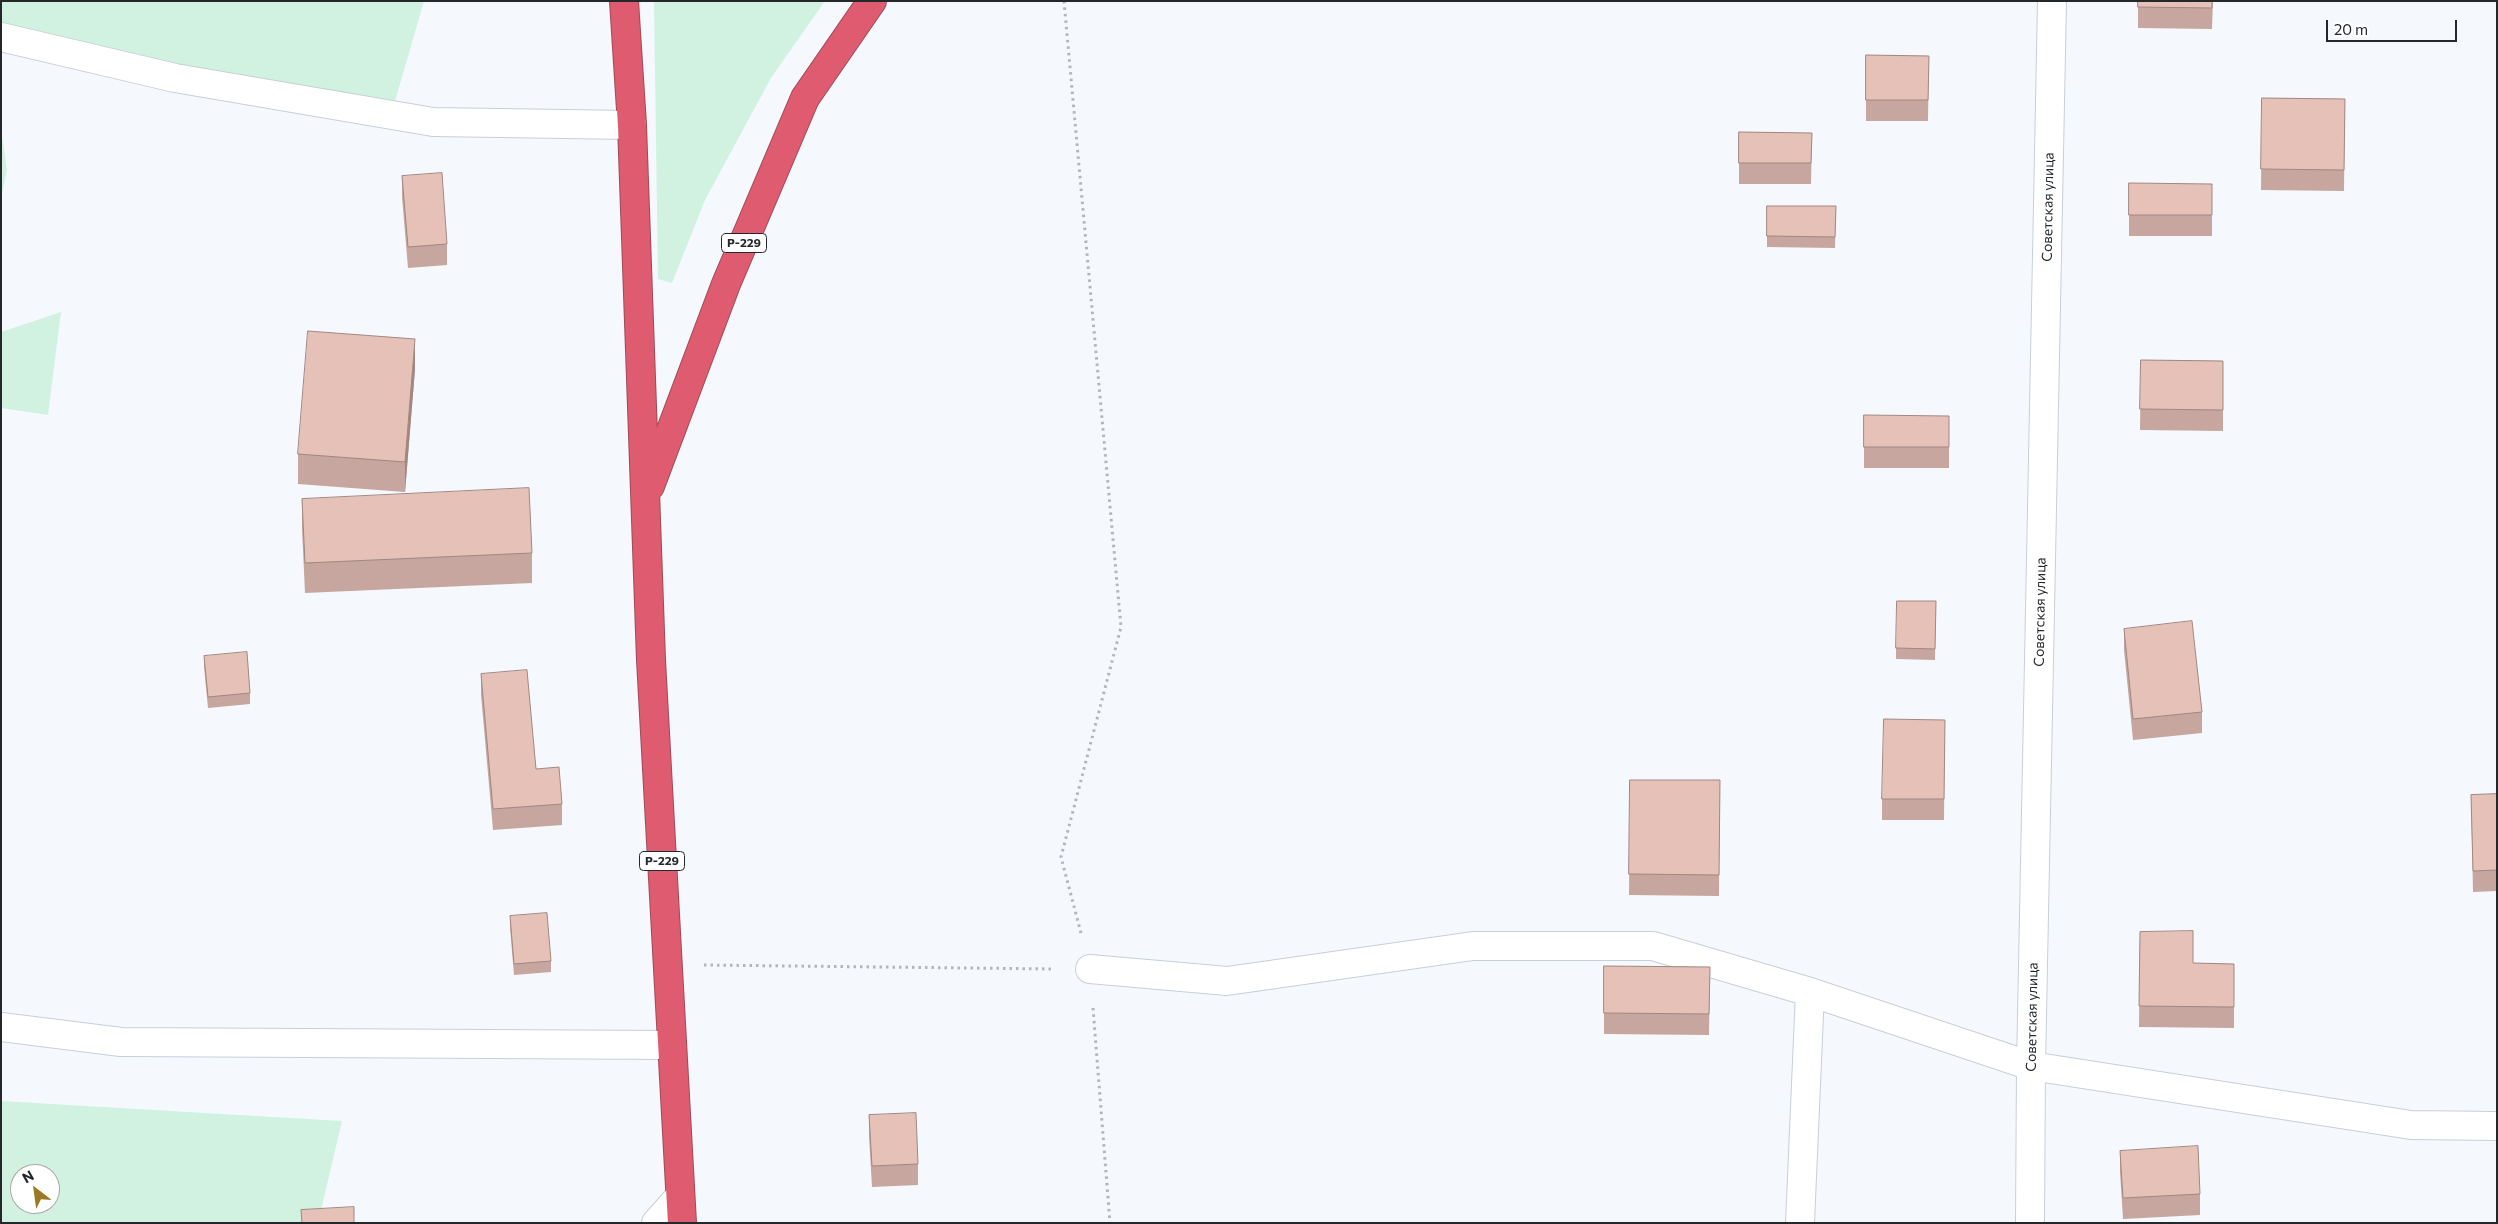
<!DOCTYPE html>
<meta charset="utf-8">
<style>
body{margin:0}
#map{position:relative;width:2498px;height:1224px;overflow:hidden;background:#f5f9fe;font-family:Commissioner,sans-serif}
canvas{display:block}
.frame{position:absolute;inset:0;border:2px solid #25282b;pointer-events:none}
.north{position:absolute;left:10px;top:1164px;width:50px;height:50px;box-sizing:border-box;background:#fff;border:1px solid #a8a9aa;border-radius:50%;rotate:330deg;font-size:14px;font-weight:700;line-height:20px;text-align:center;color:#25282b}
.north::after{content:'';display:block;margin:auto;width:18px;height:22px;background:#9d7824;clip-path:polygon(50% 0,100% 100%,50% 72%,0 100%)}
.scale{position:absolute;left:2326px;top:20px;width:131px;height:22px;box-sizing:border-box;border:2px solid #25282b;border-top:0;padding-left:6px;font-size:15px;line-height:18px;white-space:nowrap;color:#25282b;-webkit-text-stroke:4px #fff;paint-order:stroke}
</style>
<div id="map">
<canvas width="2498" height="1224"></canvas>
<div class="frame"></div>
<div class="north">N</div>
<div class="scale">20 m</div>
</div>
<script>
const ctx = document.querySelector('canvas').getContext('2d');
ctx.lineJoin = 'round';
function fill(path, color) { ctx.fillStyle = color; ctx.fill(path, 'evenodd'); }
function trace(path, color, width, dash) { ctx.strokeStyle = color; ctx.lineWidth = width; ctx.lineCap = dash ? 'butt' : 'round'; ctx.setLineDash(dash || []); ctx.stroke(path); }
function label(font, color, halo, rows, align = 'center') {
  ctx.font = font + ' Commissioner,sans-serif'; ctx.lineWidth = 4; ctx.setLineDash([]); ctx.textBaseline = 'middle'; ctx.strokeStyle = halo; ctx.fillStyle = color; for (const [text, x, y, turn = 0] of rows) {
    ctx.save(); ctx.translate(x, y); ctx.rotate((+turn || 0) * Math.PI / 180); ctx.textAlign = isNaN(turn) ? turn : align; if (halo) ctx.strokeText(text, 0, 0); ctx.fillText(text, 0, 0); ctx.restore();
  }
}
const green = new Path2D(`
 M1,1H424L391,115L1,37Z
 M654,1H825L771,78L705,200L672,283L658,279Z
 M1,129L7,170L1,198Z
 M61,312L48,415L1,408V332Z
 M1,1101L342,1121L318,1223H2ZM20,1174H50V1204H20Z`);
const path = new Path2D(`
 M1064,1L1121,627L1061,857L1081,933
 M704,965L1055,969
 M1093,1008L1110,1223`);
const minor = new Path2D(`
 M1,37L175,78L433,122L632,125
 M1090,969L1227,981L1473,946H1653L1810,992L2031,1066L2411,1125L2497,1126
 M1,1027L121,1042L672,1045
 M656,1223L680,1196
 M1800,1223L1810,992
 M2030,1223L2031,1066L2052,1`);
const highway = new Path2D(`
 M624,1L632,125L651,660L682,1223
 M650,486L726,284L805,98L872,1`);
const wall = new Path2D(`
 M2138,1H2213L2212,29L2138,28Z
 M1866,55L1929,56L1928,121H1866Z
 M2262,98L2345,99L2344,191L2261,190Z
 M1739,132L1812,133L1811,184H1739Z
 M402,176L447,244V265L408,268L402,197Z
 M2129,183L2212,205V236H2129Z
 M1767,206H1836L1835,248L1767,247Z
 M2141,360L2223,361V431L2140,430Z
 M415,369L405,492L298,484V454Z
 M1864,415L1949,437V468H1864Z
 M302,499L532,553V583L305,593L302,529Z
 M1936,601L1935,660L1896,659V648Z
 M2124,629L2202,712V733L2133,740L2124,650Z
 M204,656L250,693V704L208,708L204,667Z
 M481,674L536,769L562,804V825L493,830L481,695Z
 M1945,720L1944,820H1882V799Z
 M1630,780H1720L1719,896L1629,895Z
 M2497,794V891L2473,892L2471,795Z
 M510,916L551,961V972L514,975L510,927Z
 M2140,932L2193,963L2234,964V1028L2139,1027Z
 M1604,966L1710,967L1709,1035L1604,1034Z
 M869,1115L918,1164V1185L872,1187L869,1136Z
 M2120,1151L2200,1194V1215L2123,1219L2120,1172Z`);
const shadedWall = new Path2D(`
 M415,339V369L405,492V462Z`);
const building = new Path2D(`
 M2138,1H2212V8L2138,7Z
 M1866,55L1929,56L1928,100H1866Z
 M2262,98L2345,99L2344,170L2261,169Z
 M1739,132L1812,133L1811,163H1739Z
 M442,173L447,244L408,247L402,176Z
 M2129,183L2212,184V215H2129Z
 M1767,206H1836L1835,237L1767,236Z
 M308,331L415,339L405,462L298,454Z
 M2141,360L2223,361V410L2140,409Z
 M1864,415L1949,416V447H1864Z
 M529,488L532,553L305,563L302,499Z
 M1897,601H1936L1935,649L1896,648Z
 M2192,621L2202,712L2133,719L2124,629Z
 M247,652L250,693L208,697L204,656Z
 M527,670L536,769L559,767L562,804L493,809L481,674Z
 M1884,719L1945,720L1944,799H1882Z
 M1630,780H1720L1719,875L1629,874Z
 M2497,794V870L2473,871L2471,795Z
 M547,913L551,961L514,964L510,916Z
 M2193,931V963L2234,964V1007L2139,1006L2140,932Z
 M1604,966L1710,967L1709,1014L1604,1013Z
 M916,1113L918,1164L872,1166L869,1115Z
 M2198,1146L2200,1194L2123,1198L2120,1151Z
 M354,1207V1223H302L301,1210Z`);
const shields = [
 [744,243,45],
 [662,861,45]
];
const shieldNames = [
 ["Р-229",744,243],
 ["Р-229",662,861]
];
const streetNames = [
 ["Советская улица",2048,207,-89],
 ["Советская улица",2040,612,-89],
 ["Советская улица",2032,1017,-89]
];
fill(green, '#d1f2e1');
trace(minor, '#c8cfd7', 30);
trace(highway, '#9e4a58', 30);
trace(path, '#b2b5ba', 3, [2.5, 4]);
trace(minor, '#fff', 28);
trace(highway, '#df5c70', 28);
fill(wall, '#c6a69e');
fill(shadedWall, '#a18781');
fill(building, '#e6c1b8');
trace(building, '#a18781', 1);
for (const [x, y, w] of shields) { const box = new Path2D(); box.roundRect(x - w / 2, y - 9.5, w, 19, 4); ctx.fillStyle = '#fff'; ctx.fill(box); trace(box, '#25282b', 1); }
label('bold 12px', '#25282b', null, shieldNames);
label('14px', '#25282b', '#fff', streetNames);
</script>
